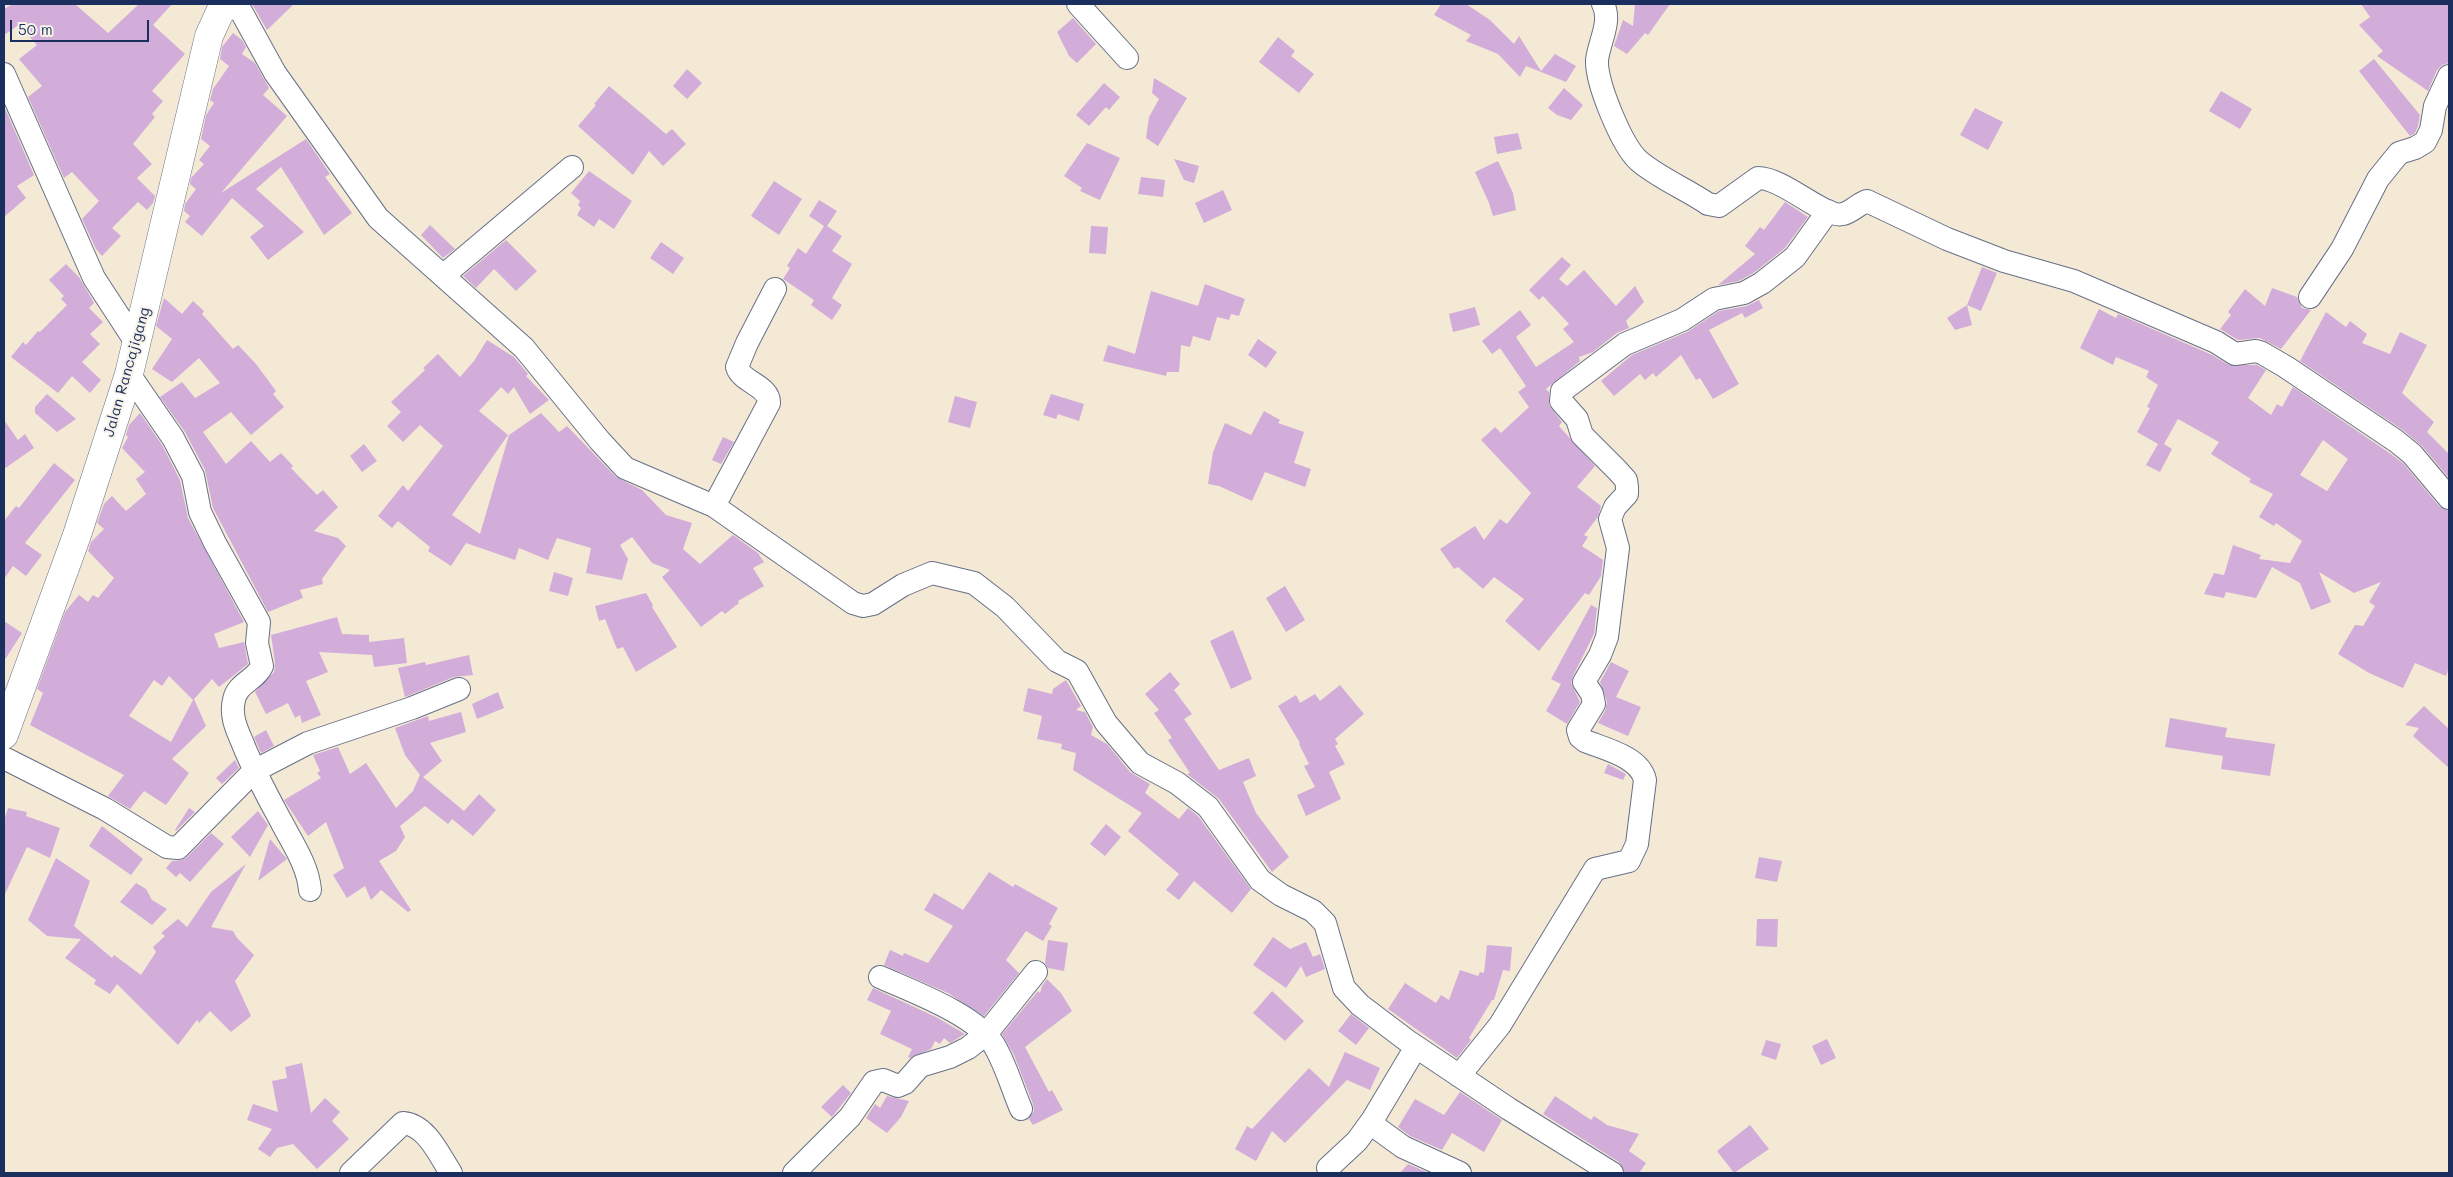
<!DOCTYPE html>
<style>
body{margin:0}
#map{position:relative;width:2453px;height:1177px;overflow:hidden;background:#f4e9d5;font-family:Mali,sans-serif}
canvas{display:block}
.frame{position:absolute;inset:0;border:5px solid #1b2f5e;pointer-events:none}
.scale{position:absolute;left:10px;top:20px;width:139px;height:22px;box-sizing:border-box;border:2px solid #1b2f5e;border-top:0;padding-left:6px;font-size:15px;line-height:18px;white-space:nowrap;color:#1b2f5e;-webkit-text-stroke:4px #f7f3e8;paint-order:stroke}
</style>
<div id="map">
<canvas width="2453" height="1177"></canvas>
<div class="frame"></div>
<div class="scale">50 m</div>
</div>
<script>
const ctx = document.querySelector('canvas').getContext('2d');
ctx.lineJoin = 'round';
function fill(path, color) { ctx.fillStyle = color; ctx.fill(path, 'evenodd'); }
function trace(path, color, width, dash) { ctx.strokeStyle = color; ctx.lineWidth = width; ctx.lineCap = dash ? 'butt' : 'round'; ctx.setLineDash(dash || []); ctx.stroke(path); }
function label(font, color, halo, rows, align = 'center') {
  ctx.font = font + ' Mali,sans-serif'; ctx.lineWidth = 4; ctx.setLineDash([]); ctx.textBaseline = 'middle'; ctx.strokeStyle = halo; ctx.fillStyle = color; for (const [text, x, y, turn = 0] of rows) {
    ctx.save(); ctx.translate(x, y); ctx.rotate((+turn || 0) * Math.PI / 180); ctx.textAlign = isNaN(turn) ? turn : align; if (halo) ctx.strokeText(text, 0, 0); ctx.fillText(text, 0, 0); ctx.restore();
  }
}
const building = new Path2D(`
 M13,4H75L108,33L139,4H172L153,25L185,54L152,91L163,101L152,114L155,117L133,144L152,164L137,178L155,196L153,203L147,210L138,202L112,228L121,236L102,256L96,249L82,219L99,201L72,172L64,178L28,97L42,86L19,59L37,45L19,25L4,35V9Z
 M252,4H294L267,30Z
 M1441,4H1466L1490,20L1514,44L1519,36L1541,71L1555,54L1576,66L1566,82L1526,66L1520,77L1498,54L1466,41L1471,35L1434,15Z
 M1635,4H1670L1648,35L1645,33L1627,54L1614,46L1623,20L1633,26Z
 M2361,4H2449V63L2442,65L2437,70L2428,91L2377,56L2383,51L2359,25L2370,17Z
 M1073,18L1096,44L1077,63L1069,56L1057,32Z
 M233,33L242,40L246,47L242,54L255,63L269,88L263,95L287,116L221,193L306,139L330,174L325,177L352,213L324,235L281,167L256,189L304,232L268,260L250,237L264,226L232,198L202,236L185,222L190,216L184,211L185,204L196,189L190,184L191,178L204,164L199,160L210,146L201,139L206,115L214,103L210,100L213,89L229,66L220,59L222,47Z
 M1278,37L1295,51L1291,56L1314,74L1299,93L1259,62Z
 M2374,59L2420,115L2418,126L2415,133L2410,136L2359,71Z
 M687,69L702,83L687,99L673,86Z
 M1154,78L1187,98L1158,146L1146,138L1149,117L1159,99L1152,93Z
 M1104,83L1120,97L1109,110L1106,107L1089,126L1076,115Z
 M609,86L666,134L672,129L686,144L663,166L649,151L633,175L578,126L596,105L594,104Z
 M1564,88L1583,105L1571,120L1557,115L1548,108Z
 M2221,91L2252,109L2240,129L2209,111Z
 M4,106L34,175L17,186L26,198L4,217Z
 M1975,108L2003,122L1988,150L1960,135Z
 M1518,133L1522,149L1497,154L1494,137Z
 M1087,143L1120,158L1100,200L1080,191L1082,188L1064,176Z
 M1174,159L1199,166L1194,183L1184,180Z
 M1498,161L1513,193L1516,210L1493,216L1489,203L1475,172Z
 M589,171L632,201L614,229L599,219L594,227L577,215L581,208L578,205L580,201L571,193Z
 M1141,177L1165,180L1163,197L1138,194Z
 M774,181L802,199L779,235L751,216Z
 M1223,190L1232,210L1204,223L1195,203Z
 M819,200L837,211L827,226L842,236L832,251L852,264L832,298L842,305L832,320L811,305L814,300L783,279L790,268L787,266L798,248L806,254L824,226L809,216Z
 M1785,202L1808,217L1785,248L1755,272L1739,281L1718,285L1755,254L1745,246L1760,227L1764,230Z
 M430,225L455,249L443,258L421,235Z
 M1091,226L1108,227L1106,254L1089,253Z
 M506,240L537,271L516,291L494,269L476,288L463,276Z
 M661,242L684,258L673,274L650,258Z
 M1562,257L1571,265L1559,279L1567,286L1584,270L1616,306L1635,286L1644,302L1626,321L1629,328L1617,333L1593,352L1579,357L1580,361L1546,389L1549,392V405L1562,422L1559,426L1595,466L1577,487L1601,506L1598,517L1584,535L1588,537L1582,546L1603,560L1601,576L1589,595L1585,593L1539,651L1505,621L1524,599L1494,577L1483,589L1458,567L1454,569L1440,549L1475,526L1484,540L1500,519L1507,524L1531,493L1481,440L1495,427L1501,433L1529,407L1518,392L1526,386L1500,348L1492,354L1482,341L1520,310L1531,325L1516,337L1536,367L1574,342L1563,329L1569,324L1543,296L1539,300L1529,290Z
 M66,264L79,277L94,303L89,308L103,322L90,334L100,344L82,362L101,380L90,393L72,376L58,393L11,357L23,342L26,345L38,331L40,332L67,305L61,299L64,296L49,280Z
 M1982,267L1997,273L1981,311L1967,305Z
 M1205,284L1245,299L1239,316L1231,314L1229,320L1217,317L1210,341L1193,336L1190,347L1181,345L1179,372H1167L1166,376L1103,361L1108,345L1135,354L1151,291L1198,306Z
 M2272,288L2297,297L2302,308L2311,310L2281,349L2260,338L2238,340L2220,329L2231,315L2228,312L2245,289L2265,306Z
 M164,298L182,314L193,301L204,311L202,314L233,349L238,345L256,364L276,391L273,394L284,407L251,435L231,412L203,432L226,464L251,441L270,462L281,453L293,466L291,468L317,495L323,490L338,507L314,531L338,538L346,546L322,579L323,584L300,590L303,598L268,612L213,508L205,470L185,432L160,397L182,382L195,398L220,383L199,358L172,382L152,369L172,339L156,326Z
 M1759,300L1763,308L1745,318L1742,313L1709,330L1739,384L1713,399L1700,378L1696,380L1681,355L1656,377L1653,373L1645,380L1640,374L1614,396L1601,381L1632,355L1687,332L1719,311L1747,306Z
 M1967,305L1972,325L1955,330L1947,318Z
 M1475,307L1480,325L1453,332L1449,314Z
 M2099,309L2116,318L2118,314L2210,354L2229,365H2257L2266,370L2248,398L2271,415L2277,404L2282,407L2293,387L2388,452L2403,463L2439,506L2449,511V667L2446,676L2415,663L2403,688L2369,673L2338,654L2355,625L2363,626L2375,606L2369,602L2381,582L2354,593L2319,572L2331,602L2311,610L2300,583L2272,567L2256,598L2226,592L2224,598L2204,594L2214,573L2224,575L2233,545L2261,555L2259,559L2290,563L2302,541L2276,523L2274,526L2259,517L2273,494L2249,482L2251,479L2211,454L2219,442L2178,419L2164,444L2172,449L2160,472L2146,465L2158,444L2137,432L2150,408L2147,407L2158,385L2146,377L2149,371L2116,357L2113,365L2080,348ZM2323,440L2348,459L2327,491L2300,475Z
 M2326,312L2346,327L2350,321L2367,334L2362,343L2390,354L2400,332L2427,345L2402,393L2434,422L2427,432L2449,454V478L2422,446L2404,431L2300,361Z
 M1258,339L1277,352L1266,368L1248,355Z
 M487,340L514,357L528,374L526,376L549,400L530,414L514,387L508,394L501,387L479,411L508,435L452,515L480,534L509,435L541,413L559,432L567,426L616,477L642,490L666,515L692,523L683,549L700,564L733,535L758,553L764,562L753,568L764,586L738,601L739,603L725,614L722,611L701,627L662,577L670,570L652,563L632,537L620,545L628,559L622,580L586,573L591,548L557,538L548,560L519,548L515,560L466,543L451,566L428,551L430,547L398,521L392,528L378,516L403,485L408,491L443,446L420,425L403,442L387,426L401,412L391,402L425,370L423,368L438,354L460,377L474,361Z
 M47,394L76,419L57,432L35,413V407Z
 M1051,394L1084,404L1079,421L1058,414L1056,419L1043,415Z
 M955,396L977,402L970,428L948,422Z
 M1264,411L1280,420L1278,423L1304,432L1294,463L1311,469L1305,487L1265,472L1252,501L1219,486L1208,484L1213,452L1225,423L1251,435Z
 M140,413L162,445L180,480L188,518L244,622L214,634L219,648L244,642L248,664L219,687L212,679L194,699L206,726L172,759L189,773L166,805L144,791L130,809L108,796L124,775L30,725L43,693L37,689L65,612L79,595L88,602L93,595L98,598L114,578L88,551L91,542L104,529L97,523L104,504L112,496L126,511L146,494L136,479L145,472L122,448L128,437L126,435L129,425ZM169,676L193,700L171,742L129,716L154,680L162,686Z
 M4,420L18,440L25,434L34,448L4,469Z
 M723,437L734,442L721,464L712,460Z
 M364,444L377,461L362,472L350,456Z
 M54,463L75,480L25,543L42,555L26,576L13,566L4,579V521L16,506L19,508Z
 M554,572L573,578L568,596L549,591Z
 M1285,586L1305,620L1286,632L1266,598Z
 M646,593L653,605L652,607L677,647L636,672L623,647L617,649L605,619L599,621L595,606Z
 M1591,605L1597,608L1594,634L1573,676L1571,683L1580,702L1567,724L1546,711L1561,684L1551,679Z
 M337,617L342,634L369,635V642L404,638L407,663L374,667L372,655L319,652L328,672L306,681L321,715L302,723L300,715L295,718L288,703L266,714L255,692L274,672L275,663L271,635Z
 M4,621L22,633L4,661Z
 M1233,630L1252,679L1231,689L1210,641Z
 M469,655L473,675L454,677L405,697L398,668L425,662L426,665Z
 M1611,662L1629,671L1616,697L1641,707L1628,736L1598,723L1605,711L1607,702L1600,682Z
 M1170,672L1180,684L1174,690L1192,714L1184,719L1219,770L1249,758L1256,776L1243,782L1256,813L1289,857L1272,872L1219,799L1187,774L1190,773L1168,740L1172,738L1154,713L1159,710L1145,694Z
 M1066,680L1081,706L1076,710L1085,712L1093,727L1091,735L1107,744L1130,772L1150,784L1145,793L1179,819L1188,808L1198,816L1251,889L1232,913L1194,881L1179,900L1166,890L1179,874L1128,831L1142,813L1073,770L1076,753L1061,749L1062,744L1037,739L1042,716L1023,711L1028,688L1052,694L1053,689Z
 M1340,685L1364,714L1335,739L1338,744L1335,746L1345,764L1329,772L1341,799L1306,816L1297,795L1315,787L1304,766L1309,764L1299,744L1300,743L1278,706L1296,695L1300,703L1315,694L1320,701Z
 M498,692L504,708L477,719L472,704Z
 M2424,706L2449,729V768L2413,736L2419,728L2405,725Z
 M461,712L466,732L430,743L442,761L423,777L464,811L479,794L496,810L473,836L452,819L448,824L425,806L400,826L405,837L396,851L379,861L411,910L408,912L381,890L371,900L365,886L347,898L333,875L344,868L326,822L308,836L284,800L321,778L317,773L320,771L313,755L338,747L350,774L366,763L396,808L413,791L420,775L405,755L395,728L428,716L429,721Z
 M2170,718L2227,728L2225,737L2275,744L2270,776L2221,769L2223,756L2165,747Z
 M266,730L274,746L261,753L254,737Z
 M235,760L239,768L222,784L216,778Z
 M1608,764L1626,774L1623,780L1604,773Z
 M8,808L27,812L26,816L60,828L50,858L27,847L4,896V821Z
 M189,808L195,812L176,831L175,830Z
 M258,811L268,825L250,857L231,837Z
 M1106,824L1121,837L1105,856L1090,844Z
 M102,826L143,859L131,875L89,846Z
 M211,833L224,844L190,882L180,873L176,877L166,868L172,861L182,860L187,857Z
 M270,839L287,859L258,881Z
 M1759,857L1782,861L1777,882L1755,878Z
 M56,858L90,881L74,926L112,958L114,955L141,975L156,952L153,947L165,936L161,933L178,919L187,927L211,892L246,864L211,927L233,931L237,938L254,955L235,981L251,1016L231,1032L210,1011L199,1023L197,1020L178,1045L117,984L110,994L94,984L96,980L65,958L81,939L47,936L28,920Z
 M989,872L1013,887L1015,884L1058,908L1049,924L1052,926L1043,941L1026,931L1006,960L1019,973L984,1016L948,993L884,965L890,950L903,956L904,953L928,963L953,926L924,910L934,893L963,910Z
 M136,883L146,889L152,900L167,909L152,925L120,902Z
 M1757,919H1778L1777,947L1756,946Z
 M1273,937L1290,949L1306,942L1313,957L1320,954L1325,969L1306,977L1301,966L1286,988L1253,965Z
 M1048,940L1068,943L1064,971L1048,968L1045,963Z
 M1487,945L1512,947L1510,971L1503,970L1494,1000H1492L1469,1038L1471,1040L1457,1058L1388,1009L1405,983L1436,1003L1441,995L1449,1000L1460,970L1478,976L1480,972L1484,973Z
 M1047,979L1061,993L1072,1011L1025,1047L1049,1092L1052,1090L1063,1110L1033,1125L1029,1119L1034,1111L1033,1104L1014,1055L1002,1034L1038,991L1040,993L1042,986Z
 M873,988L936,1017L965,1034L950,1043L944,1038L940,1044L935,1041L931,1049L910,1058L908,1057L912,1049L880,1034L891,1011L867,1000Z
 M1272,991L1304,1021L1285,1041L1253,1013Z
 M1351,1014L1369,1028L1356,1045L1338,1031Z
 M1827,1039L1836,1058L1821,1065L1812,1046Z
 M1766,1040L1781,1044L1776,1060L1761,1055Z
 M1345,1052L1380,1068L1370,1090L1347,1080L1285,1143L1272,1131L1256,1161L1235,1149L1247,1126L1252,1129L1309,1068L1329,1087Z
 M302,1063L311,1113L325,1098L340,1112L332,1121L349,1139L317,1169L293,1144L277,1148L270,1157L258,1149L272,1129L247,1120L253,1104L278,1112L272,1081L287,1078L285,1067Z
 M843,1085L851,1093L832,1117L821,1107Z
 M1460,1092L1502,1120L1484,1152L1452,1133L1442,1150L1410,1136L1398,1127L1415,1099L1444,1115Z
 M887,1096L909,1101L901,1117L887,1133L866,1118L875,1104L880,1108Z
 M1555,1096L1591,1120L1594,1116L1607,1125L1639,1134L1629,1151L1646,1163L1639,1173H1625L1619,1162L1543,1114Z
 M1750,1125L1769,1149L1734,1173L1717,1151Z
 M1408,1164L1429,1173H1400Z`);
const minor = new Path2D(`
 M237,4L275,73L378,218L524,348L600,441L625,468L714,506L853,603L863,606L873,604L903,585L932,573L974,583L1005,607L1057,661L1077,671L1106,723L1140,763L1177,783L1208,807L1260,880L1281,895L1313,911L1325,923L1344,988L1360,1005L1409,1042L1509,1109L1612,1173
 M1078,4L1127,58
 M1603,4C1612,21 1599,42 1597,60C1596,83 1622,146 1639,161C1659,178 1686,189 1708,204L1719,206L1758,178C1784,178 1825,219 1843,214C1852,212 1858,204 1867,201L1947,239L2004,261L2074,281L2216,342L2235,354L2256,351L2262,353L2286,367L2396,441L2412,454L2449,498
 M4,74L94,278L137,344
 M444,275L572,167
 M2310,297L2342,249L2378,179L2399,153L2415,148L2425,142L2431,130L2435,106L2449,76
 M129,374L173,438L193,476L200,512L215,543L259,622L257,643L262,666C256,680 237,683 234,700C230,716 237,730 243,744C254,772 268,797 282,823C293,844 308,866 310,890
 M714,506L769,403C770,386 741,382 737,367L747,343L775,289
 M4,758L105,809L167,847L178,848L254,771L308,743L412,708L459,689
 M880,977C911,991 977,1015 994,1045C1006,1065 1012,1088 1021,1109
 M1459,1076L1500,1025L1595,869L1629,861L1637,844L1645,780C1640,757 1605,749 1585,741L1580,737L1578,730L1594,704L1592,694L1584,682L1600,655L1607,637L1618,548L1610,519L1615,507L1627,494V487L1626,480L1617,470L1582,435L1577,419L1561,401L1562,391L1625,344L1682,320L1714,299L1744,293L1762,283L1795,257L1828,211
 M1370,1123L1403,1147L1460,1173
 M1328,1168L1357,1141L1373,1119L1416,1047
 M351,1173L403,1123C427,1125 439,1155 451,1173
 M794,1173L850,1117L874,1082L883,1080L898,1086L905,1083L920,1066L950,1057L968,1048L986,1034L1036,972`);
const major = new Path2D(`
 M4,735L77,535L129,374L209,36L220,12L229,4`);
const streetNames = [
 ["Jalan Rancajigang",127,372,-74]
];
fill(building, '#d2add9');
trace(minor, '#677088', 24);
trace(major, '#677088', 29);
trace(minor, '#fff', 22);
trace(major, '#fff', 28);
label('15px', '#1b2f5e', '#f7f3e8', streetNames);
</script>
